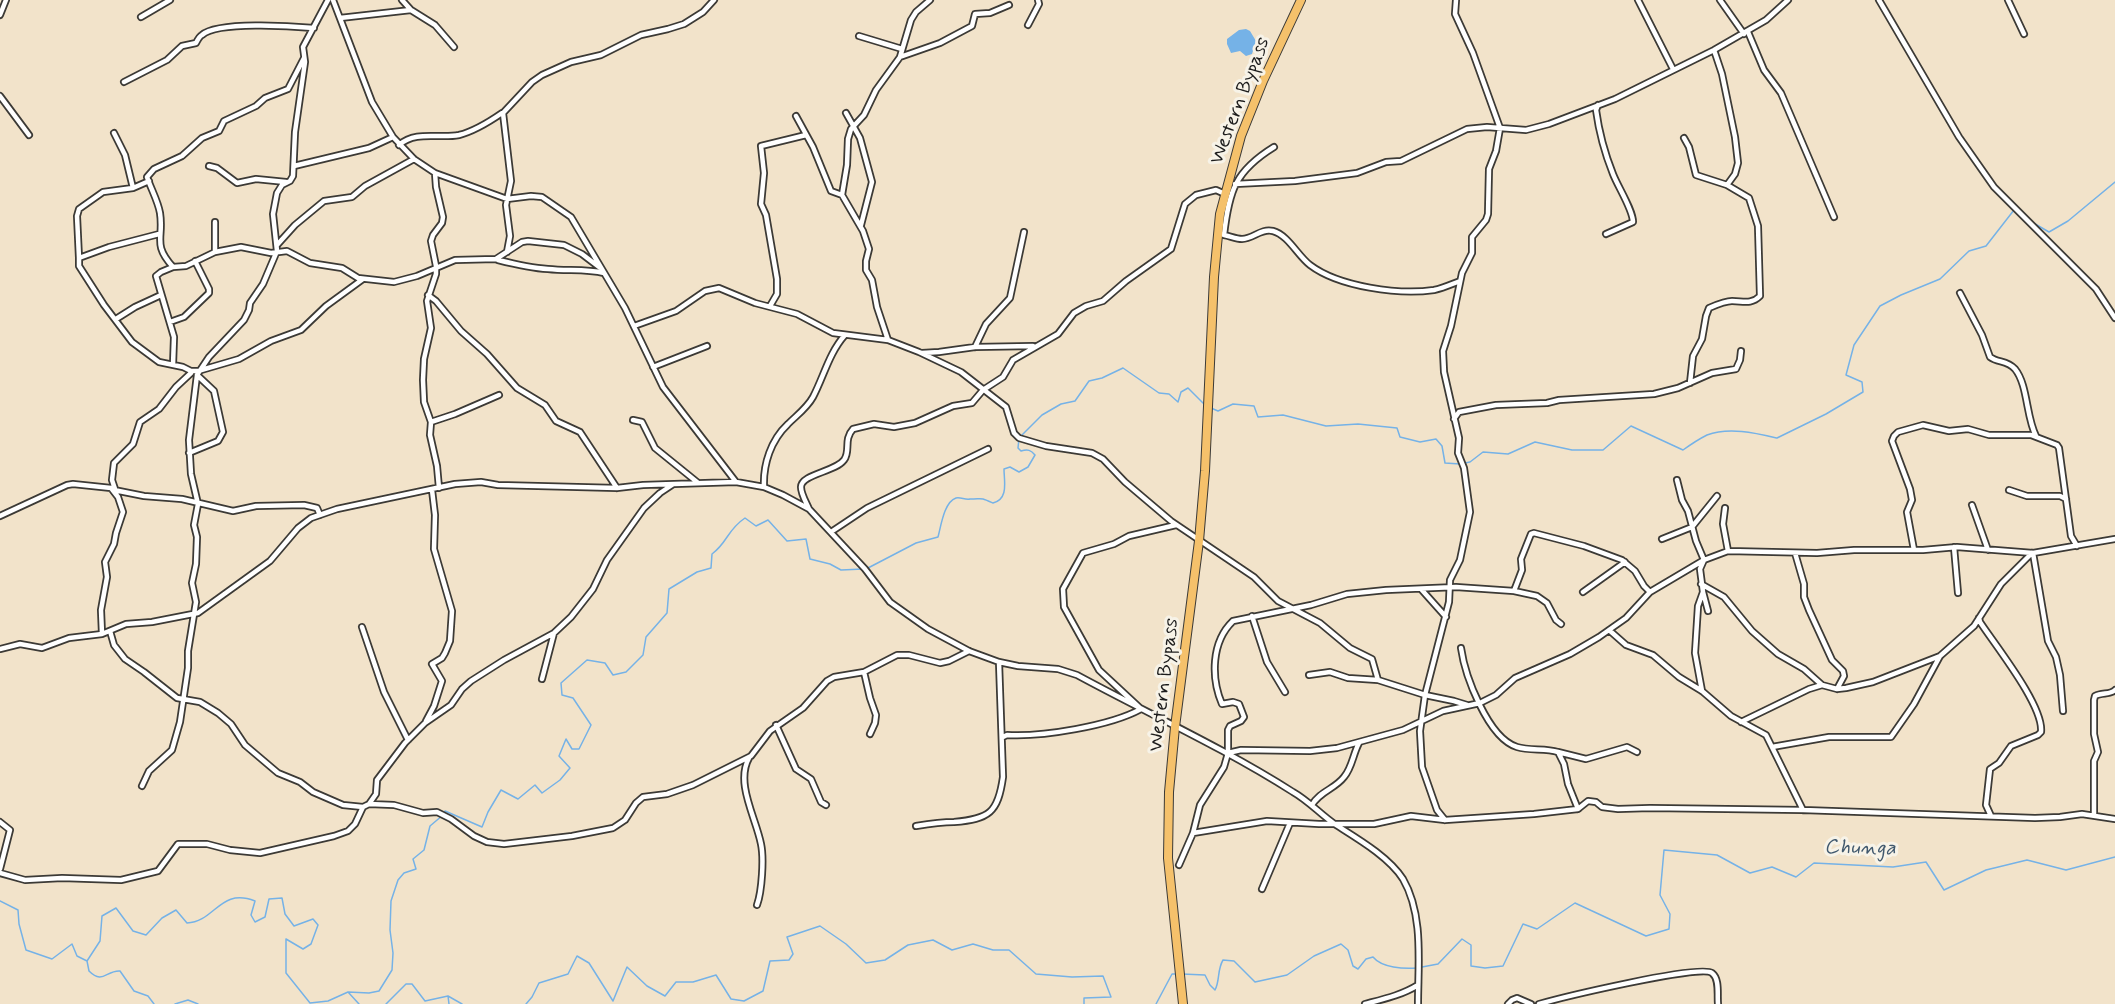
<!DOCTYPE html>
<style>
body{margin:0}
canvas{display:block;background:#f2e3ca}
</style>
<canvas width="2115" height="1004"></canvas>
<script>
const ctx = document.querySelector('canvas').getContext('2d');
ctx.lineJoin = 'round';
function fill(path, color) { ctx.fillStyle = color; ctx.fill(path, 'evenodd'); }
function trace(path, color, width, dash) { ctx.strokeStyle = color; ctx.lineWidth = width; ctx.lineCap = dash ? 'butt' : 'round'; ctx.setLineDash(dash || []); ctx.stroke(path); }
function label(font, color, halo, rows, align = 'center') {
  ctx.font = font + ' Mynerve,sans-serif'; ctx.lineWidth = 6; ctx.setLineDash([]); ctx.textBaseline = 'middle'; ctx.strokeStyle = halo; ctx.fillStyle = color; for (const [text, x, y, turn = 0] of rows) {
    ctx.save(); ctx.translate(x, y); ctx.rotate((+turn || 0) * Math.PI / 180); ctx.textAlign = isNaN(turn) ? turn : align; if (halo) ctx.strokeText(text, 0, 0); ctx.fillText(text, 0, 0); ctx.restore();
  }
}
const water = new Path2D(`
 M1246,29L1250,31L1256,41L1252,54L1246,56L1240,51L1231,53L1227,44V39L1239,30Z`);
const stream = new Path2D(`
 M2030,221L2049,232L2068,221L2115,182
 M1211,408L1218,411L1233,404L1254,406L1258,417L1283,415L1326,426L1358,424L1397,428L1400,437L1420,442L1436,439L1442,446L1445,463L1460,464
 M1465,463L1470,462L1483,452L1508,454L1535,442L1572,450H1603L1631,426L1683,450C1690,445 1699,439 1707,435C1729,427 1755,433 1777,438L1826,414L1863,392L1862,382L1846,375L1854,345L1880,306L1901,295L1940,279L1969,251L1986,246L2014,210
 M868,568L916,543L938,537C941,526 944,502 956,498C961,497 965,500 970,499C984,499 979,497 993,503C1009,499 1004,481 1004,469L1010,467L1019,472L1028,467L1035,455C1031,450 1028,449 1021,451L1018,448L1019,438L1042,415L1061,404L1075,401L1089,381L1102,378L1123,368L1159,393L1169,394L1178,402L1181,392L1188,388L1205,405
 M0,901L18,910L19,924L26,950L52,959L72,944L77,956L87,961L100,941L102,916L116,908L133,931L146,935L162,918L176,910L187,923C215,922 220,887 255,901L251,915L255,922L265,917L269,899L282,898L285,914L294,926L313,919L318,925L311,944L303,949L286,939V973L310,1003L328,1001L348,992L359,1004
 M87,961L89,971C103,985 106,970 120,971L134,991L148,996L154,1004
 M1422,967L1438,964L1462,939L1471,945V966L1485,968L1503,966L1523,924L1537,929L1575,903L1646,936L1669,929L1670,914L1660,895L1664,850L1717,855L1750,873L1772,867L1796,877L1814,863L1893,867L1926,862L1944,890L1986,870L2027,860L2066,870L2115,857
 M1182,974L1205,975L1210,985L1215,990C1220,981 1217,970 1223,960L1234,961L1255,982L1287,975L1314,956L1341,944L1348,950L1353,966L1358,969L1366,959L1373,957C1382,968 1404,969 1417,968
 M348,992L369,993L379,991L392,970L393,953L390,930L391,901L398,880L404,873L416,869L413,859L424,850L430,826L443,815L445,811L482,827L488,812L501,790L518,799L535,785L542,793L560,780L570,768L559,756L566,739L572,749H579L591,725L573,698L562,695L561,683L587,660L605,663L613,675L626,672L643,655L646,637L667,613L669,589L697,572L711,568L712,554C728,542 727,530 745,518L756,526L768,520L787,541L806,539L810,559L830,564L841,570L863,569
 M448,996L449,1004
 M175,1004L188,1000L198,1004
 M386,1004L406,984H412L425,1001L448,996L462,1004
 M526,1004L532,997L539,983L568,974L577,956L589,963L613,1001L627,967L647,986L665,996L676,982H693L716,975L731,999L744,1001L763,991L770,961L789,960L793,954L787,937L820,926L846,944L866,963L885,960L908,945L933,940L952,950L973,944L993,950H1009L1036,974L1072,977L1103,976L1111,997L1084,998V1004
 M1156,1004L1172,974H1177`);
const minor = new Path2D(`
 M333,0L372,102L393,137L414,159L435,173L507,199L531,196L542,197L571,217L625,308L663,387L736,482
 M402,0L411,10L435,25L454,47
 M1638,0L1673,69
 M1720,0L1744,34
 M1879,0L1959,137L1994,187L2096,289L2115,318
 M2008,0L2024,34
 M0,15L6,0
 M141,17L170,0
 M340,18L411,10
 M1028,25L1039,4L1038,0
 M1748,32L1764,70L1781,93L1834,217
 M859,36L902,49
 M900,57L940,43L972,26L975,14L990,13L1009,5
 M304,58L288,89L265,98L256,106L224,121L219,131L202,138L182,156L154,169L147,177C151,189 158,201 160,213C164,238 152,244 173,267L186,266L215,252L241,247L271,253L287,251L310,263L342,268L358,278L394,282L417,276L455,260L496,259L522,242L528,241L564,245L582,254L599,267
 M124,82L167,60L182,46L196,43C197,41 200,36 202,35C217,21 292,26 314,28
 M0,96L29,135
 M1598,105L1596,110C1599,132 1605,154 1613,174C1618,187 1633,210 1633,222L1606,234
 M846,113L860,138L872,182L861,225
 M796,116L813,147L831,191L842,195
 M114,133L125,155L133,188L103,192L79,209L77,216L79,258L109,247L159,234
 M1684,138L1689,147L1696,175L1727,185
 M399,145C416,130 439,139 459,135C475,131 489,122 502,113
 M1274,147C1235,171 1229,191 1224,235C1230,236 1236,239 1242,239C1253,239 1261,228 1273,231C1288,235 1298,256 1310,265C1339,287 1399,295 1434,290C1443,288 1452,284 1460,281
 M209,166L217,168L237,183L256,179L286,182
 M294,166L369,148L393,137
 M435,173L436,187L443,217L442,223L433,235L431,241L436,266V274L427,301L431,328L424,359L423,380L424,402L431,422L430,435L437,466L439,488
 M1235,184L1295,181L1357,173L1386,162L1401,161L1467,129L1487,127L1526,130L1549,124L1615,99L1714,50L1766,20L1788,0
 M133,188L149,181
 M215,222V252
 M277,245L295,225L324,201L352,197L365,186L414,159
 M507,252L510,236L506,205L511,181L503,113L532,82L542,75L571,62L601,55L641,35L668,29L684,24L703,12L714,0
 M79,258V266L104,305L132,342L159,362L183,367L191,371
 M498,260C514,264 531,268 548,269C567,271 586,269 604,273
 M173,267L161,272L156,276L174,337L173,365
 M1960,293L1982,335L1990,357C1998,363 2007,360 2015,369C2028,385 2026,417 2036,436
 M428,295L436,301L461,331L487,354L517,388L545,405L556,421L580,432L617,488
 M770,306L777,294V279L766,215L761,204L764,173L761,146L806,135
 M116,319L135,307L161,295
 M170,322L184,317L209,293V289L195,261
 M634,326L676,311L705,291L719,288L755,303L797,314L833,333L888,340L919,352L961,372L1006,407L1014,433L1019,438L1046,446L1092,453L1103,459L1125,482L1171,521L1254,577L1278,601L1320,623L1350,648L1372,659L1378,680L1425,695L1454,701L1467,705
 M888,340L877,307L872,280L866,270V261L869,249L863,231L842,195L847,165L848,139L851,129L864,115L876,90L900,57L911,20L916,12L930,0
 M975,347L986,324L1010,298L1024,232
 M922,353L939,352L975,347L1033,346
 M653,367L707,346
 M1690,383L1693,356L1702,339L1706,316L1709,308C1716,305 1725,301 1732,301C1743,301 1751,305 1760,296L1758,226L1749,198L1727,185L1735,174L1738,163L1735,137L1722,74L1714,50
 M1454,419L1459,412L1496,405L1547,403L1559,400L1654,394L1678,388L1712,373L1736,369L1740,360L1741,351
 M633,420L642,422L655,448L697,482
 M431,422L455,414L499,395
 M189,453L218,441L223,432L214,391L197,375
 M1677,480L1682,500L1688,511L1696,541L1704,560L1700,569L1703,592L1698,606L1695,653L1702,691
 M764,487C763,464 771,440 788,424C797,415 807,408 813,397C824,376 829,353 845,335
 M115,489L112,480L114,463L133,444L140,422L159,409L176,387L191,373V371H198L239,359L271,341L301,330L326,306L363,279
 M114,490L144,496L182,499L233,511L256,506L304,505L317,508L320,515
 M2009,490L2027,496H2060L2066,499
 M1972,505L1988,550
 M1725,508L1723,524L1728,551
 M809,509C806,502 801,494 801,487C801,474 835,472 844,460C851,451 843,440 853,429L874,424L894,427L915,423L953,406L972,403L983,390L1003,377L1013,360L1058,334L1074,313L1086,306L1103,301L1126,281L1171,249L1185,204L1196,195L1216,190L1225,194
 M0,516L67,485L73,484L111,488L118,497L123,512L116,533L114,544L105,562L107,577L101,610L102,634
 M831,532L867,508L988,449
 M1662,539L1692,527L1717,496
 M1954,547L1958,593
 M1914,550L1907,512L1912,500L1910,489L1892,441L1894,436L1898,432L1923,425L1949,431L1968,429L1989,435H2031L2057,445L2059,448L2071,536L2077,546
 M1795,553L1804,584V597L1809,610L1832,660L1843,671L1844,676L1837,689
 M2033,553L2048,641L2056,657L2060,675L2063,711
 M1701,584L1724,597L1752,631L1778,654L1804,669L1822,685
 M1421,589L1446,617
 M1514,591L1522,570L1521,559L1531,534L1534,533L1584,546L1622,560L1635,571L1644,586L1650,592
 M1583,592L1625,562
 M1703,592L1708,611
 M1252,616L1267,662L1285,692
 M1979,618L1980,622C1995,645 2044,706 2041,732L2038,735L2011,746L1999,763L1990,769L1986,805L1991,816
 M1561,624L1556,620L1547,603L1537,596L1514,591L1456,587L1386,590L1347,594L1311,605L1233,621C1211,642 1211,678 1222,704L1233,702L1239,704L1244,717L1241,721L1230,726L1228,730V753L1224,767L1200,805L1193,833L1267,821L1319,824H1374L1411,816L1445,820L1534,814L1578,809L1588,801L1596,802L1602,807L1618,809L1650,808L1803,810L2035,818L2060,817L2082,814L2115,819
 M362,627L384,692L408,740
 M1609,630L1626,645L1653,655L1679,677L1702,691L1731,716L1766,735L1803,810
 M110,631L114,645L125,659L144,672L177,698L200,702L218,713L231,724L245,745L278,773L300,782L313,792L343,805L363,807
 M1461,648C1465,676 1488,738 1517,747C1530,751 1545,748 1558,752L1564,764L1568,784L1578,809
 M0,649L20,644L42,648L69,638L102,634L126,624L152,622L198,613L270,561L298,528L311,518L337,509L455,484L481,482L498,485L617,488L643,485L736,482L764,487L783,495L809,509L865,569L890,602L928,629L969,651L999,662L1018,666L1058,669L1077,675C1149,714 1224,748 1293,792C1309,801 1321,815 1336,825C1358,839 1389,857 1403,879C1424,915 1418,964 1418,1004
 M864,672L870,698L876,715L875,723L870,734
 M1309,675L1330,672L1348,678L1378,680
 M542,679L554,633
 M426,721L434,706L442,681L432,664L442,658L445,653L450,641L452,611L434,549L435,515L432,490
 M1741,722L1809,689L1822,685L1837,689L1846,688L1873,682L1940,656
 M776,725L796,769L811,779L821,802L826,805
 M1003,737L1007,735C1042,737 1110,726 1141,709L1099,670L1064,607L1063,589L1083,553L1114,544L1129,536L1176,525
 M1772,747L1829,737H1891L1914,704L1940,656L1974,626L2001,584L2032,553
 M1558,752L1586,759L1627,747L1637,752
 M1228,753L1241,750L1310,751L1337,748L1403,730L1443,711L1480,703L1496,695L1515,678L1570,654L1599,637L1626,618L1650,592L1704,560L1728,551L1817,553L1854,550H1923L1957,547L2033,553L2115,539
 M749,758C735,783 756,818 761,844C764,858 762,891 757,905
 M142,786L149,771L172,750L180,722L188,668V651L196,602L192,583L196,564L197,537L194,525L198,504L191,474L189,440L197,375L209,357L244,320L249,310L250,303L263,284L277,251L273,214L277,193L282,185L290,181L293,176L295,132L305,62L303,47L328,0
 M369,804L394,805L423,813L437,812L451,819L474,836L487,842L504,844L572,836L613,828L625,820L636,803L643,797L667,794L693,785L751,756L770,731L803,708L827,681L834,677L864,672L897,655H909L940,663L949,661L969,651
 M1312,805C1320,791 1335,789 1344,777C1352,768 1353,754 1359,743
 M2094,815V761L2098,752L2094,734V700L2095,696C2102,692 2110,695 2115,690
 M1445,820L1437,810L1422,767L1420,731L1425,695L1449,602L1450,580L1460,560L1470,512L1464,468L1458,453L1459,438L1444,372L1443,351L1451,326L1462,273L1472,253V237L1486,220L1488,214L1489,169L1496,151L1500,128L1473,53L1455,14L1456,0
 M0,822L10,830L0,869
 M916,826C928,824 941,822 954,822C989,819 998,813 1003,777L999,662
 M1179,865L1193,833
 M0,873L25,880L62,878L121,880L158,871L178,844H207L230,850L260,853L334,836L348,831L355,824L363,807L369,804L376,794L377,780L405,743L425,723L451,705L462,689L471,681L504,660L554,633L571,617L593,589L607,560L644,508L660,493L672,485
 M1262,889L1290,823
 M1365,1004C1384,999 1402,995 1418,985
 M1508,1004L1512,1000L1517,998L1531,1004
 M1539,1004C1560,998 1700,964 1712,973C1720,979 1717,995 1718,1004`);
const primary = new Path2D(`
 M1183,1004L1168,858L1169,792L1175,727L1199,541L1205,471L1214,277L1220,214L1241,136L1263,81L1301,0`);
const streetNames = [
 ["Western Bypass",1241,101,-69],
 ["Western Bypass",1165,685,-83]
];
const waterNames = [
 ["Chunga",1860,849,1]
];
fill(water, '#75b2e7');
trace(stream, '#75b2e7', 1.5);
trace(minor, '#3c3a36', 8);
trace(primary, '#3c3a36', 10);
trace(minor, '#fff', 4.5);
trace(primary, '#f5c16b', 8);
label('20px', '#1c1c1c', '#f7f3e8', streetNames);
label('italic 21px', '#40586d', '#f7f3e8', waterNames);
</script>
